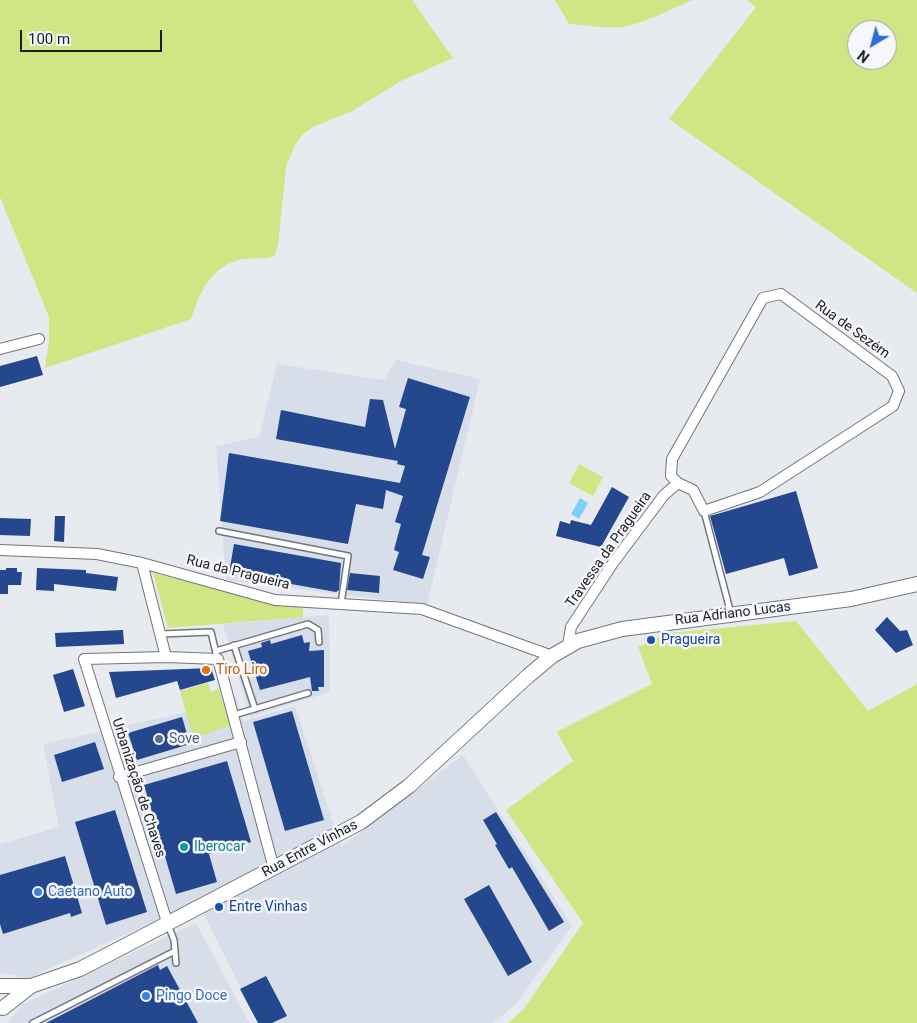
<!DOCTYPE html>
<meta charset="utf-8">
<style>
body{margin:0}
#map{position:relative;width:917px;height:1023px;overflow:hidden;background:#e7eaef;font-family:Roboto,sans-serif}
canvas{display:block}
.north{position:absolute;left:847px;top:20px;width:50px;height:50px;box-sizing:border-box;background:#f5f7fc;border:1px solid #9ea0a4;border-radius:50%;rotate:217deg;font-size:14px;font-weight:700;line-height:20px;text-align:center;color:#1c1d1f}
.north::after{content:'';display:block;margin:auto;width:18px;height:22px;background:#2f6dda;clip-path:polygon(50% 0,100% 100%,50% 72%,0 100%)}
.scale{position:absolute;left:20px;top:30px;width:142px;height:22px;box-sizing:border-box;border:2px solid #1c1d1f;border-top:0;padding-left:6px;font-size:15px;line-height:18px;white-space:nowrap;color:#1c1d1f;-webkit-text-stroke:4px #f5f7fc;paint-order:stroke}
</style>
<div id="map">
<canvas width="917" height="1023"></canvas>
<div class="north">N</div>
<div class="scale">100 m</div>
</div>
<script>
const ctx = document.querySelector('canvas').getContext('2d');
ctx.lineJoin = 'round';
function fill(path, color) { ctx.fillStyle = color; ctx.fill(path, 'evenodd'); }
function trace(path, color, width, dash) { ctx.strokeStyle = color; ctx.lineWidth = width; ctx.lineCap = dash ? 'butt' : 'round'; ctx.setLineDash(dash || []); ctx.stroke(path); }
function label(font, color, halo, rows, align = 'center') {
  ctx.font = font + ' Roboto,sans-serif'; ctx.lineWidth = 5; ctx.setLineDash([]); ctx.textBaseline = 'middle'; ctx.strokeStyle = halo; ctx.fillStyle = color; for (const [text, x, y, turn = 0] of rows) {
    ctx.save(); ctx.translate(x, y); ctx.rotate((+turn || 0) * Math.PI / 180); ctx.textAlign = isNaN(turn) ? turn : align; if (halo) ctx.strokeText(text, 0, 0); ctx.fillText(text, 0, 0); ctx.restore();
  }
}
const built = new Path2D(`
 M396,360L480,379L427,605L226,580L216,446L259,437L277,364L384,380Z
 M329,615L330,692L250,717L223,624Z
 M236,696L243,721L295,706L341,847L463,755L572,926L515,1005L493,1023H258L198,902L28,978L0,973V844L59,827L43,744L187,712Z
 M196,923L249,1023H7L23,1004Z`);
const green = new Path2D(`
 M0,0H412L453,58L401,81L352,111L313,127L303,134L295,145L286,167L278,246L274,256C264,260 253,257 243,259C212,265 200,291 191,319L45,368L49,341V317L0,197Z
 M555,0H692C671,9 649,21 627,26C609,30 588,25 569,24Z
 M747,0H917V293L669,119L756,7ZM857,30H887V60H857Z
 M579,464L603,477L593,496L569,483Z
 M153,573L263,601L303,608V617L168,628Z
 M796,621L868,711L917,684V1023H508L523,1010L583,923L506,810L573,761L557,732L652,684L638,647L669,633Z
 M208,683L211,692L219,689L230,726L193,738L180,691Z`);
const water = new Path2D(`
 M580,498L588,503L579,519L571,514Z`);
const building = new Path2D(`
 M37,356L43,375L0,387V366Z
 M408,378L470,397L422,555L430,557L423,579L393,570L399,552L394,550L401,524L395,522L403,496L386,490L383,509L356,504L348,544L220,521L229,453L400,483L405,466L397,464L398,461L276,439L281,410L365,427L370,399L383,400L395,449L406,409L399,407Z
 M612,487L629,497L601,547L556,536L560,521L570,524L571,520L591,525Z
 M796,491L818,568L789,576L784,558L726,574L710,516Z
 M55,516H65L64,542L54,541Z
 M0,518L31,519L30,536L0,535Z
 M234,544L341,563L339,590L336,592L229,573Z
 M6,568H17V572H22L21,585H8V594H0V570H6Z
 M37,568L86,570V573L118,577L116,591L54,584V591L36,590Z
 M350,573L380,576L379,593L347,590Z
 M887,617L900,631L907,630L913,645L896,653L875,630Z
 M123,630L124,644L56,647L55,633Z
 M302,635L304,643L310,642L309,651L324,650V687H318L319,691H312L310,677L260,690L248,651L262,647L261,643L270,640L271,644Z
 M211,668L215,680L180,690L177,681L116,698L109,672Z
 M73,669L85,706L64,712L53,675Z
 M292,711L324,820L285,831L253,722Z
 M182,717L190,744L137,760L128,733Z
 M95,742L104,769L62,782L54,755Z
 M227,761L251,842L209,854L217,882L176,894L144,785Z
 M115,810L147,912L106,925L75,822Z
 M496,812L564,922L549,931L512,867L509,869L495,845L497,844L483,820Z
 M65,856L82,913L71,917L70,913L3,934L0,924V875Z
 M489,885L532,962L508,976L464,899Z
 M158,965L160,970L167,966L198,1023H46Z
 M266,976L287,1016L272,1023H258L240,989Z`);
const lane = new Path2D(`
 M704,511L731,614
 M219,531L348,556L341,604
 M161,634L211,632L216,653
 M234,645L255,709
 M216,651L308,624L318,630L319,642
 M234,715L308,693
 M168,925L174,940L176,963
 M33,1023L175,951`);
const street = new Path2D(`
 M0,349L39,339
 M0,550L97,554L142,563L275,600L422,609L552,656
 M142,563L166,657
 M568,646L571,627L613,563L664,495L678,483L693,490L704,511L760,492L893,406L899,391L892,376L781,294L763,298L672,459L671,476L678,483
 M119,777L241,742
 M168,925L84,659L166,657L218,659L274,869`);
const secondary = new Path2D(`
 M0,986H31
 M3,1008L31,986L80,969L115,951L361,822L409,786L528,676L552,656L578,641L622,629L851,599L917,584`);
const markers = [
 [651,640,5,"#1a4fb4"],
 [206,670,5,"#e8710a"],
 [159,739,5,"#5c6f8a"],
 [184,847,5,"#0f9aa8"],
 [38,892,5,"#3f7fe0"],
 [219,907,5,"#1a4fb4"],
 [146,996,5,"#3f7fe0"]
];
const streetNames = [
 ["Rua de Sezém",852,330,36],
 ["Travessa da Pragueira",609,550,-55],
 ["Rua da Pragueira",238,573,14],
 ["Rua Adriano Lucas",733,614,-7],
 ["Urbanização de Chaves",138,788,72],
 ["Rua Entre Vinhas",310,849,-28]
];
const transitNames = [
 ["Pragueira",661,640],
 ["Entre Vinhas",229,907]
];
const foodNames = [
 ["Tiro Liro",216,670]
];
const serviceNames = [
 ["Sove",169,739]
];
const cultureNames = [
 ["Iberocar",194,847]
];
const shopNames = [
 ["Caetano Auto",48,892],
 ["Pingo Doce",156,996]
];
fill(built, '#d7dde9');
fill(green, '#d0e584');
fill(water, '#80cefa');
fill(building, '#24478d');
trace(lane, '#727579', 8);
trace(street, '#727579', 12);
trace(secondary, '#727579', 16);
trace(lane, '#fff', 5);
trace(street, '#fff', 10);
trace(secondary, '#fff', 14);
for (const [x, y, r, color] of markers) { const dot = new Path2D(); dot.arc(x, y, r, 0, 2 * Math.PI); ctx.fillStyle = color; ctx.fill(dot); trace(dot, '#f5f7fc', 2); }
label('14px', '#1c1d1f', '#f5f7fc', streetNames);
label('14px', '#164399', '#f5f7fc', transitNames, 'left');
label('14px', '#c56008', '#f5f7fc', foodNames, 'left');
label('14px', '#4e5e75', '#f5f7fc', serviceNames, 'left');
label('14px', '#0d838f', '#f5f7fc', cultureNames, 'left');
label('14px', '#366cbe', '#f5f7fc', shopNames, 'left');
</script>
